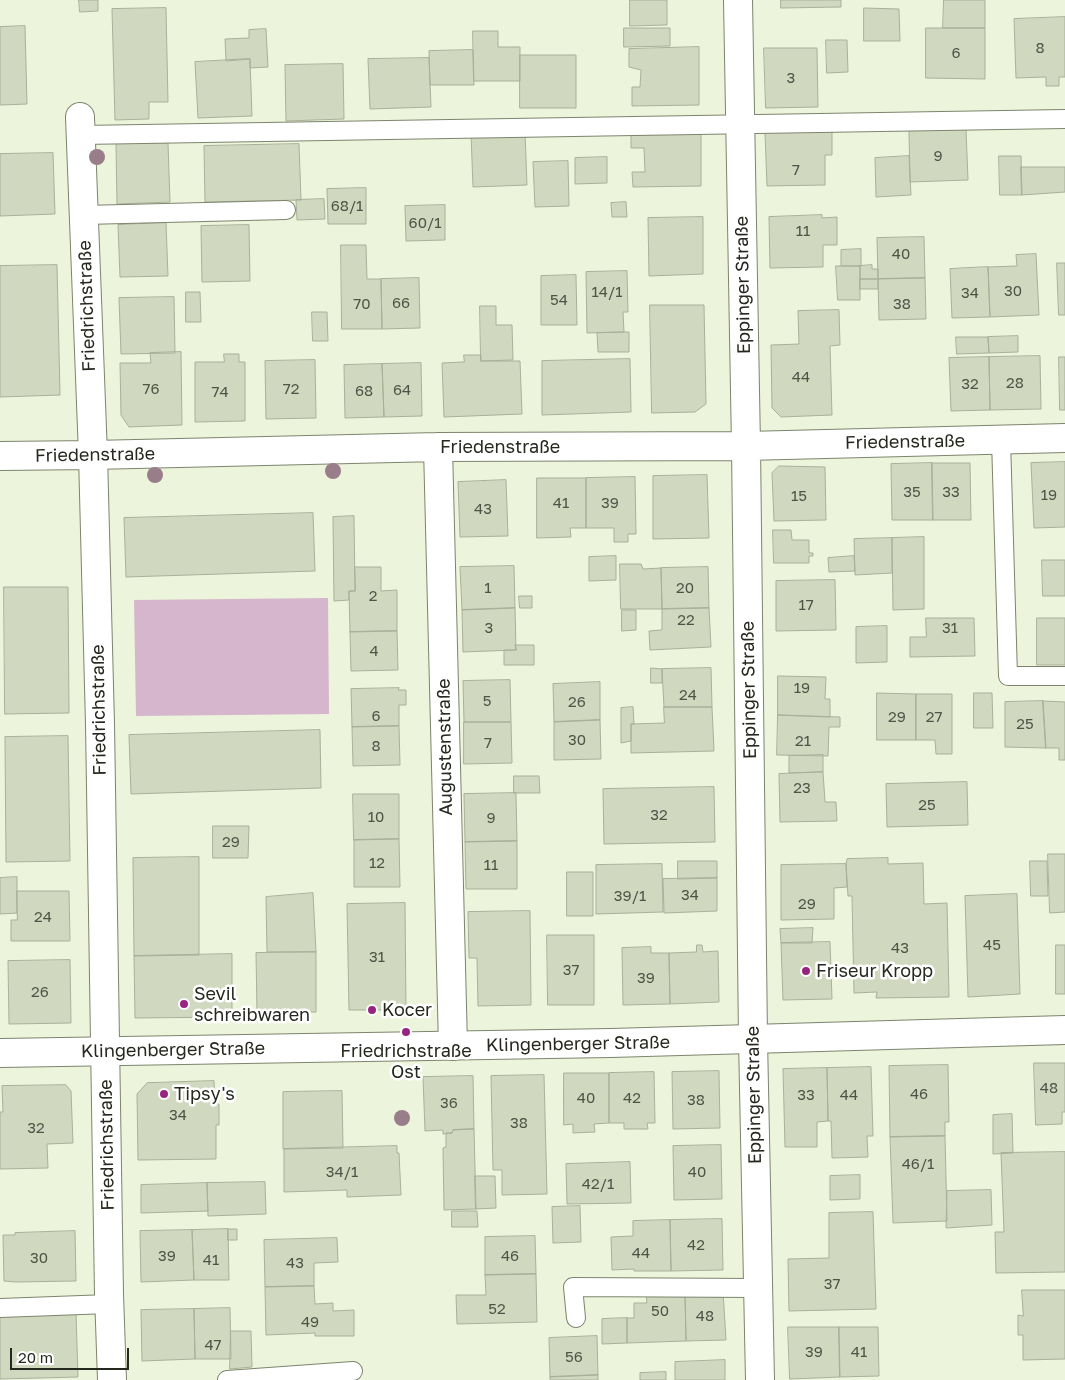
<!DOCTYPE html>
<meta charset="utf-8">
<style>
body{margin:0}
#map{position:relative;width:1065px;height:1380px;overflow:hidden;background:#ecf4db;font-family:"Golos Text",sans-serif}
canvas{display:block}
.scale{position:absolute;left:10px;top:1348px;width:119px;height:22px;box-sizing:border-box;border:2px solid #25281e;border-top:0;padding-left:6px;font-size:15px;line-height:18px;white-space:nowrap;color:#25281e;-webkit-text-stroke:4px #fff;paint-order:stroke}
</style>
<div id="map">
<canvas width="1065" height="1380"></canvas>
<div class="scale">20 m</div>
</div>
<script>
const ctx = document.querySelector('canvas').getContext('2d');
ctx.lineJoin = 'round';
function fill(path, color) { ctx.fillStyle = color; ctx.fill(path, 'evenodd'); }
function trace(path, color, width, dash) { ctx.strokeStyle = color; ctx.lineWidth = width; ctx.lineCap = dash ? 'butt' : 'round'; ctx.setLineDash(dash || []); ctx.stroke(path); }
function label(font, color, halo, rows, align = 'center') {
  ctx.font = font + ' "Golos Text",sans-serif'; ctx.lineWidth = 5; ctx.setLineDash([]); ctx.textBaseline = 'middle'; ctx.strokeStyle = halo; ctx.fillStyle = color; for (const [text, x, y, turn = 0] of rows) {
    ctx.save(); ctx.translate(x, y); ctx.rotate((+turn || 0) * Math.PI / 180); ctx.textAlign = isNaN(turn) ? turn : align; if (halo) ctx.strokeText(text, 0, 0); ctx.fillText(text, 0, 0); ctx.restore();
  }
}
const green = new Path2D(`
 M328,598L329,714L136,716L134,600Z`);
const building = new Path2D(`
 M79,0H98V11L80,12Z
 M630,0H667V25L630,26Z
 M781,0H841V7L781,8Z
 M944,0H985V28H943Z
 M166,8L168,102H149V119L115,120L112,9Z
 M864,8L899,9L900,41H864Z
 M1065,17V77H1059V86H1046V77L1016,78L1014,19Z
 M25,26L27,104L0,105V27Z
 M624,28H670V46L624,47Z
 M926,28H985V79L926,78Z
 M266,29L268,67L250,68V59L226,61L225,39L249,38V30Z
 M473,31H498V47H520V81H474Z
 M826,40H847L848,72L827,73Z
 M699,47V105L632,106V87H640L641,70L629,67V49Z
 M764,48H817L818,107L766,108Z
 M473,50L474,85H430L429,51Z
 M520,55H576V108H520Z
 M429,58L431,107L370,109L368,59Z
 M250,59L252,116L198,118L195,62Z
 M343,64L344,119L286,121L285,65Z
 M966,129L968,180L910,182L909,131Z
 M701,131V186L633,187L632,172H645L644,148H631V132Z
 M832,131V155H825V185L767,186L765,133Z
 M525,132L527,185L473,187L471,134Z
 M168,143L170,202L117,204L116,144Z
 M299,144L301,200L205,202L204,146Z
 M53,153L55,214L0,216V154Z
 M909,156L911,195L876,197L875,158Z
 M999,156H1021L1022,195H1000Z
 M607,157V183L575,184V158Z
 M568,161L569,206L535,207L533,162Z
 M1021,167H1065V192L1022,195Z
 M366,188V224H328L327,189Z
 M324,199L325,219L297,220L296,200Z
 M626,202L627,217H612L611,203Z
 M445,205V240L406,241L405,206Z
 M822,215V218L837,217V245H823V267L770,268L769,217Z
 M703,217V274L649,276L648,218Z
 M166,223L168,276L120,277L118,225Z
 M249,225L250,281L202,282L201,226Z
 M924,237L925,278L878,279L877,238Z
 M341,245H366L367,279H381L382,329H342Z
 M861,249V266H841V250Z
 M1036,254L1039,315L990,317L988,267L1017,266L1016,255Z
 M1057,263H1065V315H1059Z
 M57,265L60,395L0,397V266Z
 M872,265V269H878V279H860V266Z
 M836,266H860V300H838Z
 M988,267L990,317L952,318L950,269Z
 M627,271L628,312H623L624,332L587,333L586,272Z
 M576,275L577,325H541V276Z
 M419,278L420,328L382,329L381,279Z
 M925,278L926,319L879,320L878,279Z
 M860,279H878V289H860Z
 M186,292H200L201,322H186Z
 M174,297L175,353L121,354L119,298Z
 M650,305H704L706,404L695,412L652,413Z
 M480,306H496V325H512L513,360L481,361Z
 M839,310L840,345L830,346L832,415L781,417L772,408L771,345L799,344L798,311Z
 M312,312H327L328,341H313Z
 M624,332H629V352H598L597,333Z
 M1018,336V352L989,353L988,337Z
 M956,337H988L989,353L957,354Z
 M181,352L182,425L129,427L121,415L120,363H151L150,353Z
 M224,354H239V362H245V421L195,422V362H224Z
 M464,355H481V361H520L522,414L444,417L442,363L464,362Z
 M1040,356L1041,409L990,410L989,357Z
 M989,357L990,410L951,411L949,358Z
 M1059,357H1065V410H1060Z
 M630,359L631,412L542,415V361Z
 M315,360L316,418L266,419L265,361Z
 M421,363L422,416L384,417L382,364Z
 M382,364L384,417L345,418L344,365Z
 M1065,462V527L1034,528L1031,463Z
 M932,463H970L971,520H933Z
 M932,463L933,520H892L891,464Z
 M779,466L825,467L826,520L774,521L772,473Z
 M707,475L709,538L653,539V476Z
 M635,477L636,534H628V542H614V528H586V478Z
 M537,478H586V528H570L571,537L537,538Z
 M506,480L508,536L460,537L458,482Z
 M313,513L315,571L126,577L124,518Z
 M354,516L355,591H349V600L334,601L333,517Z
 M773,530H791L792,540H809V553H813V556H809V563H774Z
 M924,537V609L893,610L892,538Z
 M892,538V573L855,575L854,539Z
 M616,556V580L589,581V557Z
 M854,556L855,571L829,572L828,558Z
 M1042,560H1065V596H1043Z
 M620,564H641L643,569L661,568L662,609H621Z
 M514,566L515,608L462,610L460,567Z
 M355,567H381V591L397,590V631L350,632L349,591H355Z
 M708,567L709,608L662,609L661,568Z
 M835,580L836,630L776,631V581Z
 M4,587H68L69,713L5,714Z
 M519,596H532V608H520Z
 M515,608L516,650L463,652L462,610Z
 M709,608L711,647L650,650L649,631L662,630V609Z
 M622,610H636V630L622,631Z
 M926,618H974L975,656L910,657V637H926Z
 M1037,618H1065V665H1037Z
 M887,626V662L856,663V627Z
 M397,631L398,670L351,671L350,632Z
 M515,645H534V665H504V650H516Z
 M651,668L662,669V683H651Z
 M711,668L712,707H664L662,669Z
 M778,676L826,677L825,699H830V717L778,715Z
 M510,680L511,722H464L463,681Z
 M600,682V720L554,722L553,684Z
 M399,688L398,690H406V705H399V726L352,727L351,689Z
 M877,693L916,694V740H877Z
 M974,693H992L993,728H974Z
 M916,694H952V754H936L935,740H916Z
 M1043,701L1046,748L1005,747V702Z
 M1043,701L1065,702V760H1059V748H1046Z
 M633,707L634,724H631V741L621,743V708Z
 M664,707H712L714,751L631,753V724L664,723Z
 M778,715L840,717V727H829L828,756L777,755Z
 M600,720L601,759L554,760V722Z
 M464,722H511L512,763L464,764Z
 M399,726L400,765L353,766L352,727Z
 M320,730L321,788L131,794L129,735Z
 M68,736L70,861L6,862L5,737Z
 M823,755V772L789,773V756Z
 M823,772L825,802H836L837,821L780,822L779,774Z
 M514,776H539L540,793H514Z
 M967,782L968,825L887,827L886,784Z
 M714,787L715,842L604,844L603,789Z
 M516,793L517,841L465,842L464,794Z
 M353,794H399V839L354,840Z
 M213,826H249L248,858H213Z
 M399,839L400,887H354V840Z
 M517,841V889H466L465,842Z
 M1048,854H1065V912L1050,913Z
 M199,857V955L134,956L133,858Z
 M888,858V864L923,863L924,904L947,903L949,997L876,998L877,992L854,993L852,896H848L846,864L847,859Z
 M678,861H717V878L678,879Z
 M1030,861H1047L1048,896H1031Z
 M662,864L663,912L596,914V865Z
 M846,864L847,887L834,888V919L781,920V865Z
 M567,872H593V916H567Z
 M17,877V913L0,914V878Z
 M717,878V911L664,913L663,879Z
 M17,891H69L70,941H11V920H17Z
 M313,893L316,952H267L266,897Z
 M1017,894L1020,994L968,997L965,896Z
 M405,903L406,1010H349L347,904Z
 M530,911L531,1005L478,1006L477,958H469L468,912Z
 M813,928L812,943H781L780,929Z
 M547,935H594V1005H548Z
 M830,942L832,999L783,1000L781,943Z
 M697,945H702L703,952L718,951L719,1002L670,1004L669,953L696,952Z
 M1056,945H1065V994H1056Z
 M651,947V953H669L670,1004L623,1005L622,948Z
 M316,952V1012H257L256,953Z
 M232,954V1017L135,1018L134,956Z
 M70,960L71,1023L9,1024L8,961Z
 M1034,1063H1065V1112H1062V1124L1036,1125Z
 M948,1065L949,1122H945V1136L890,1137L889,1066Z
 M871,1067L873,1136H867L868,1157L832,1158L831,1121H828L827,1068Z
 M827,1068L828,1121L817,1122V1147H785L783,1069Z
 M719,1071L720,1128L673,1129L672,1072Z
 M654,1072L655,1123H647L648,1129H624V1123H609V1073Z
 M564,1073H609V1123L594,1124L595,1132L573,1133V1124L564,1125Z
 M544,1075L547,1194L502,1195V1170H493L491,1076Z
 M473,1076L474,1129L453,1130L452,1133L443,1134V1130L425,1131L423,1077Z
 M214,1081L215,1104H219V1125H216V1159L138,1160L137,1094L147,1083Z
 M66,1085L71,1091L73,1143L47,1144L48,1168L0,1169V1112H3L2,1086Z
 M342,1091L343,1148L283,1149V1092Z
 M1012,1114L1013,1153L993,1154V1115Z
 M474,1129L476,1209L444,1210L443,1148L446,1147V1133H452L453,1130Z
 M945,1136L947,1221L893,1223L890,1137Z
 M721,1145L722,1199L674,1200L673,1146Z
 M397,1146V1153H399L401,1195L347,1197V1190L284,1192V1149Z
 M1065,1152V1272L996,1273L995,1232H1004L1001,1153Z
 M630,1162L631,1203L567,1204L566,1164Z
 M860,1175V1199L830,1200V1176Z
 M475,1176H495L496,1208L476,1209Z
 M265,1182L266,1214L208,1216L207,1183Z
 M207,1183L208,1211L141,1213V1185Z
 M991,1190L992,1225L946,1228L947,1191Z
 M580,1206L581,1242L553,1243L552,1207Z
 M452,1211H477L478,1227H452Z
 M873,1212L876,1309L789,1311L788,1259L829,1258V1213Z
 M722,1219L723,1270L671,1271L670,1220Z
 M670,1220L671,1271H634V1269L612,1270L611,1237L633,1236V1221Z
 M228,1229L229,1280H194L192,1230Z
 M228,1229H237V1240H228Z
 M192,1230L194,1280L141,1282L140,1231Z
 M75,1231L76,1281L16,1282L4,1281L3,1235H15V1233Z
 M535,1236L536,1274L485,1275V1237Z
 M337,1238L338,1262L314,1263V1286L265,1287L264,1240Z
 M536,1274L537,1322L457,1324L456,1295H486L485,1275Z
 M314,1286L315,1304L333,1303V1311L354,1310V1336H315V1333L266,1335L265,1287Z
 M1022,1290H1065V1359L1023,1360V1335H1018V1315L1023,1316Z
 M723,1291L726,1340L686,1341L685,1292Z
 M685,1292L686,1341L627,1343V1318H634V1303H647L646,1293Z
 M230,1308L231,1359H195L194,1309Z
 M194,1309L195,1359L142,1361L141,1310Z
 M76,1313L78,1377L0,1379V1315Z
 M627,1318V1343L602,1344V1319Z
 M788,1327H839L840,1377L790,1379Z
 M839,1327H878L879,1376L840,1377Z
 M231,1331H251L252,1367L230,1369Z
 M597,1336L598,1375L550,1377L549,1338Z
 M725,1360V1380H675V1362Z
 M666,1372V1380H640V1373Z
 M598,1375V1380H550V1377Z`);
const service = new Path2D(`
 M81,135C409,128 737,126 1065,119
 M84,215L286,210
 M1001,440L1008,676H1065
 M0,1308L109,1304
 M576,1318L573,1287L758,1288
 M227,1380L353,1371`);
const minor = new Path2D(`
 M738,0L746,446L753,1039L760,1380
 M80,117L93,455L100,724L109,1294L112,1380
 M438,447L453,1046
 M0,456L93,455L438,447L746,446L1065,438`);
const tertiary = new Path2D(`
 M0,1053L611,1043L1065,1030`);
const trees = [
 [97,157],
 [333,471],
 [155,475],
 [402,1118]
];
const markers = [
 [806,971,5,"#972481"],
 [184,1004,5,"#972481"],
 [372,1010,5,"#972481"],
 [406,1032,5,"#972481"],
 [164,1094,5,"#972481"]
];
const numberNames = [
 ["8",1040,48],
 ["6",956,53],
 ["3",791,78],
 ["9",938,156],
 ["7",796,170],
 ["68/1",347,206],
 ["60/1",425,223],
 ["11",803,231],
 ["40",901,254],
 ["30",1013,291],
 ["14/1",607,292],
 ["34",970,293],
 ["54",559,300],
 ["66",401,303],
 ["70",362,304],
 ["38",902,304],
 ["44",801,377],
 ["28",1015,383],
 ["32",970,384],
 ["76",151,389],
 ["72",291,389],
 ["64",402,390],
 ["68",364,391],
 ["74",220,392],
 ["35",912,492],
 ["33",951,492],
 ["19",1049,495],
 ["15",799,496],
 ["41",561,503],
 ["39",610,503],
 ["43",483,509],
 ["1",488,588],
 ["20",685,588],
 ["2",373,596],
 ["17",806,605],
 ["22",686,620],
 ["3",489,628],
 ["31",950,628],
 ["4",374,651],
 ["19",802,688],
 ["24",688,695],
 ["5",487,701],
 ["26",577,702],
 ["6",376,716],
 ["29",897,717],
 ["27",934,717],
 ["25",1025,724],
 ["30",577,740],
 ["21",803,741],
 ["7",488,743],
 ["8",376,746],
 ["23",802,788],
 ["25",927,805],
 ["32",659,815],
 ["10",376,817],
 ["9",491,818],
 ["29",231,842],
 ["12",377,863],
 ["11",491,865],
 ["34",690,895],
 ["39/1",630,896],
 ["29",807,904],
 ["24",43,917],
 ["45",992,945],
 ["43",900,948],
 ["31",377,957],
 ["37",571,970],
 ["39",646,978],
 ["26",40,992],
 ["48",1049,1088],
 ["46",919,1094],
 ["33",806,1095],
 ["44",849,1095],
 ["40",586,1098],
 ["42",632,1098],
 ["38",696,1100],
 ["36",449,1103],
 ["34",178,1115],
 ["38",519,1123],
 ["32",36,1128],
 ["46/1",918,1164],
 ["34/1",342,1172],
 ["40",697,1172],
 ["42/1",598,1184],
 ["42",696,1245],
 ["44",641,1253],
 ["39",167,1256],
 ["46",510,1256],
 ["30",39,1258],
 ["41",211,1260],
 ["43",295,1263],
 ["37",832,1284],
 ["52",497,1309],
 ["50",660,1311],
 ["48",705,1316],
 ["49",310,1322],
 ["47",213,1345],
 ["39",814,1352],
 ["41",859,1352],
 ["56",574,1357]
];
const streetNames = [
 ["Eppinger Straße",743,285,-91],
 ["Friedrichstraße",87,306,-92],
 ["Friedenstraße",905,442,-1],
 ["Friedenstraße",500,447],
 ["Friedenstraße",95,455,-1],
 ["Eppinger Straße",749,690,-91],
 ["Friedrichstraße",99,710,-91],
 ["Augustenstraße",445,747,-91],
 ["Klingenberger Straße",578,1044,-1],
 ["Klingenberger Straße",173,1050,-1],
 ["Eppinger Straße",754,1095,-91],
 ["Friedrichstraße",107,1145,-91]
];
const poiNames = [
 ["Friseur Kropp",816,971],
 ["Sevil",194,994],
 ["schreibwaren",194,1015],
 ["Kocer",382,1010],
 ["Friedrichstraße",406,1051,"center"],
 ["Ost",406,1072,"center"],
 ["Tipsy's",174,1094]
];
fill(green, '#d5b6cc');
fill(building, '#d0d8c0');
trace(building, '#a9b099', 1);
trace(service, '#7d846e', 20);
trace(minor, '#7d846e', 30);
trace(tertiary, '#7d846e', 30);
trace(service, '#fff', 18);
trace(minor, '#fff', 28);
trace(tertiary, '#fff', 28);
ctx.fillStyle = '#9a7d8b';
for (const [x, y] of trees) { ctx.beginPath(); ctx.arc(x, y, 8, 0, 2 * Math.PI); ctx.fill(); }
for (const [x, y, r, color] of markers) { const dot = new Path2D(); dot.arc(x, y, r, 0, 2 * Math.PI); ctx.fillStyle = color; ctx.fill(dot); trace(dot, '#fff', 2); }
label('15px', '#505446', null, numberNames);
label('18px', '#25281e', '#fff', streetNames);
label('18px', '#25281e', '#fff', poiNames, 'left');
</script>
